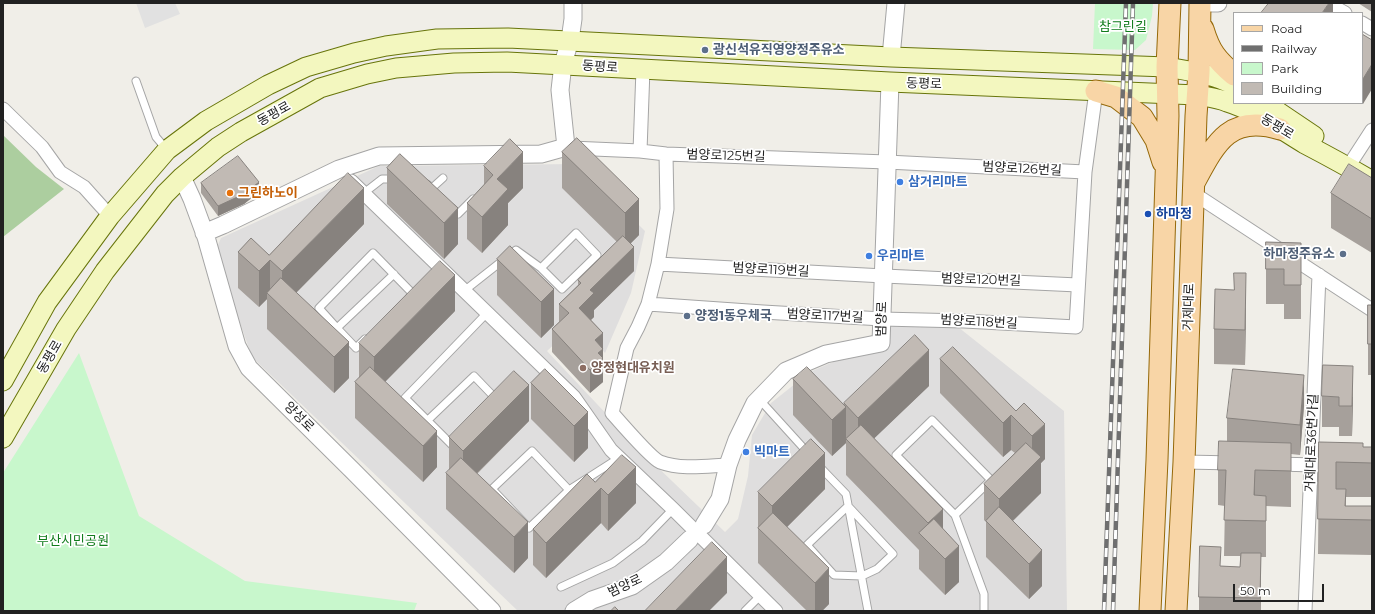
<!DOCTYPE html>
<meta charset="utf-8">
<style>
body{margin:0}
#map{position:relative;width:1375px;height:614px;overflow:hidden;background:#f0eee8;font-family:Montserrat,sans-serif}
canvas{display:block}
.frame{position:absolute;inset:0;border:4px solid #212121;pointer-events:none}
.legend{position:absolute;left:1233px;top:12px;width:130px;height:92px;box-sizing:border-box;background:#fff;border:1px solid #a6a6a6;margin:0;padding:5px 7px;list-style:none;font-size:12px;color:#212121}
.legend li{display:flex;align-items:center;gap:8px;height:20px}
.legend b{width:20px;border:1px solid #a6a6a6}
.scale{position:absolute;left:1233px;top:584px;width:91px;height:18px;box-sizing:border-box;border:2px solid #212121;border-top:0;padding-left:5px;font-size:12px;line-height:14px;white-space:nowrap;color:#212121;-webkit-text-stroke:3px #fff;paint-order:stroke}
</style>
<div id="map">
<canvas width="1375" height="614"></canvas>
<div class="frame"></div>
<ul class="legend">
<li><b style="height:5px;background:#f8d5a6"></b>Road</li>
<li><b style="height:5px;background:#6f6f6f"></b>Railway</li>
<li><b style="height:11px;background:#c8f7cc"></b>Park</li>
<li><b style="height:11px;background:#c1bab4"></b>Building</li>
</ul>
<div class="scale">50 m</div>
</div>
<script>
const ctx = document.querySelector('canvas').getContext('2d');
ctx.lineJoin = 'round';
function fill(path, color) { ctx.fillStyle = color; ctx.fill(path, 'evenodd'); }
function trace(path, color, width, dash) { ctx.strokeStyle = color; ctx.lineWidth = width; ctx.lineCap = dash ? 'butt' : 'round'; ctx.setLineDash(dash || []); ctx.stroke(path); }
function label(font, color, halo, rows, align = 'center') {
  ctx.font = font + ' Montserrat,"Noto Sans KR",sans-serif'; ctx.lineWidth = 3.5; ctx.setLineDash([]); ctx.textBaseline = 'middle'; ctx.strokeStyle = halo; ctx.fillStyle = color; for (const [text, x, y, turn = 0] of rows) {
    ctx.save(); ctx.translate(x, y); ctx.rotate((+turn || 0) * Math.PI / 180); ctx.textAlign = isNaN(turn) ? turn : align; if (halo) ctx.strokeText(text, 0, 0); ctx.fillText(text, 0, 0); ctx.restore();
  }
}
const residential = new Path2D(`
 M577,164L645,231L631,293L605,353L590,336H563L547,351L646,456L725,532L738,519L748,476L752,435L771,403L810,372L840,359L888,348L889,324L958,327L1064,411L1067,611H518L252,357L215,252L221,238L379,166Z`);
const forest = new Path2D(`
 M3,135L36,167L64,189L3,237Z`);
const park = new Path2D(`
 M1095,3H1153L1152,16L1146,40L1135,50L1093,49Z
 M79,353L139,516L245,581L417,603L414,611H3V473Z`);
const parking = new Path2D(`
 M136,3H175L180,14L145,28Z`);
const service = new Path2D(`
 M136,81L156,137L167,150
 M427,184L432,188L443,178
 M364,193L382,179H390L394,177
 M452,208L458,214L473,199
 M464,291L516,250L541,268L562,289L597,255L576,233L541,268
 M337,328L319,308L373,253L413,294L409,298
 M365,339L356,348L337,328L394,274
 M759,399L808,453
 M428,420L474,376L498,401
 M932,420L991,480L955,515L896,455Z
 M455,445L454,447L405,398L487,313
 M532,451L569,490L529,528L492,489Z
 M819,466L846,494L868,611
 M569,490L619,458
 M848,506L893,554L877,569L862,576L834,575L807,545Z
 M955,515L984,594V611
 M561,587L613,563L642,541L673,509
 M745,611L761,595`);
const minor = new Path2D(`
 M1327,3L1345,13
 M1362,23L1372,29
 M3,109L42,147L60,172L84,187L110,216
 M571,148L640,151L666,154L887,162L1085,172
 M640,151L643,69
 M666,154L667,209L658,264L648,304L638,327L627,348L612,413C619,421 652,459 660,462C682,470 706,466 728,465
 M1348,167L1372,130
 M351,181L574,397L611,450L673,509L776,611
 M1193,193L1372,310
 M658,264L884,276L1078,285
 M648,304L763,312L882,319L964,321L1076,327L1085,172L1096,91
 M1184,462L1236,463
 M1274,464L1318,465
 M1305,611L1319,275`);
const tertiary = new Path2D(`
 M1202,3H1218
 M891,57L896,3
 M182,177L192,199L206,237L237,346L249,368L352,470L492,611
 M204,233L223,225L339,169L379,156L541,154L566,147L560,90L563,64L570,40L573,19V3
 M704,525L720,499L728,465L737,440L755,403L786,371L826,354L881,343L890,82
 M574,611L592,600L632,586L666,562L690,539`);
const secondary = new Path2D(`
 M1265,103L1314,136
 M3,381L47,302L110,216L167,150L206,121L268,85L306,67L354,53L386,46L437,39L508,38L891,57L1167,67C1190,71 1213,74 1234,85
 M3,438L66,329L105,271L165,194L182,177L218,147L241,132L320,88L367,74L396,68L454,63L507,62L890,82L1197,95C1207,97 1218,98 1227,102C1256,111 1280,129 1305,144C1328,156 1350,168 1372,181`);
const primary = new Path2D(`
 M1203,29C1210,52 1216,59 1234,75
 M1096,91L1116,97L1142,117L1156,140L1163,162
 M1195,181C1216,142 1230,114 1280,129
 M1150,611L1157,460L1168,116L1167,67L1170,3
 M1176,611L1184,462L1196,116L1199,72L1200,3`);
const rail = new Path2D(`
 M1104,611L1126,3
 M1113,611L1133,3`);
const wall = new Path2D(`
 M1358,3H1372V12Z
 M1362,34L1372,40L1363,104L1361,103H1362Z
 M577,138L639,235L631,243L634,271L594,310V317L591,320L603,333V382L590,393L552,352V329L559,322V304L578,285V280L617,242L562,188V152Z
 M400,154L458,244L444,259L387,204V168Z
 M484,166L523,188L508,203V225L482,253L467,239V203L484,185Z
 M1372,178V253L1331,228V193Z
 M201,183L259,192L244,204L218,216L201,193Z
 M364,224L296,293L349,378L334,393L267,329V299L259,307L238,288V252L269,255Z
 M1266,242L1301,243V319H1284V304H1266Z
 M510,246L554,325L541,338L497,295V259Z
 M1368,305H1372V375H1368Z
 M1246,308L1245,365L1214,364V329Z
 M455,311L385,382L437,467L423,482L355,418V382L359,378V343Z
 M940,359L1016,411L1024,403L1045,459L1041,463V493L1013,521L1042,586L1029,599L986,557V522L984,520V484L1015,453L1011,450L1003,457L940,393Z
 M545,369L588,448L574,462L531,419V383Z
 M793,379L844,404V403L929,386L874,438L943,529L959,582L945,595L919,569V550L846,475V441V443L832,456L793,415Z
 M1322,396L1353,397L1352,436H1339V427H1322Z
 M1304,406L1300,455L1291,454V507L1266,506V557H1261V611H1199V597L1221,566L1240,567V556H1224L1225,506L1218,505V470L1227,442V418Z
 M529,421L477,474L528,558L514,573L446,509V473L449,471V437Z
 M1319,442L1363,447H1372V555L1318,554ZM1346,497H1372V506H1346Z
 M595,482L636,503L608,531L601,523L546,578L533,565V529Z
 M825,489L787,527L829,604L822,611H807L758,563V492Z`);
const shadedWall = new Path2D(`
 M1329,3H1333V13H1322Z
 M1372,64V89L1363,104V79Z
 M523,152V188L508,203V225L482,253V217L497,179Z
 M259,182V192L244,204L218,216V206Z
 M364,188V224L282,307V271Z
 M639,199V235L625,249V213Z
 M458,208V244L444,259V223Z
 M634,247V271L594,310V317L579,331V308L590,290Z
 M270,260V295L267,293V299L259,307V271Z
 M1246,273V308L1245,365V330Z
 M455,275V311L374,393V357Z
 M554,289V325L541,338V302Z
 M603,333V382L590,393V370L595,340Z
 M349,342V378L334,393V357Z
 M929,350V386L859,453L858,451V418Z
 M1353,366V397L1352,436V406Z
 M1304,375V406L1300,455V425Z
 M529,385V421L463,487V451Z
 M846,407V443L832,456V420Z
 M588,412V448L574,462V426Z
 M1011,415V450L1003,457V423Z
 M1045,424V459L1041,463V493L999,534V499L1032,465V436Z
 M437,431V467L423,482V446Z
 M825,453V489L772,542V506Z
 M636,467V503L608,531V495Z
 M1255,470V506L1254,495Z
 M601,488V523L546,578V543Z
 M943,509V545L928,541V523Z
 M528,522V558L514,573V537Z
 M959,546V582L945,595V559Z
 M1042,550V586L1029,599V564Z
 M1261,553V589L1260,611Z
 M727,557V593L709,611H675Z
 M829,568V604L822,611H815V583Z`);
const building = new Path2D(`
 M1269,3H1329L1322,13H1261Z
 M1362,34L1372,40V64L1363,79L1362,78Z
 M577,138L639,199L625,213L562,152Z
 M510,139L523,152L497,179L508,189L482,217L467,203L493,175L484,166Z
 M400,154L458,208L444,223L387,168Z
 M238,156L259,182L244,194L218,206L201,183Z
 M1349,164L1372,178V219L1331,193Z
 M348,173L364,188L282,271L270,260L259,271L238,252L251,238L269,255Z
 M623,236L634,247L590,290L594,293L579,308L603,333L595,340L603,349L598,353L603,358L590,370L552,329L569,313L559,304L581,283L578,280Z
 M1266,242L1301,243V285H1284V269H1266Z
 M510,246L554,289L541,302L497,259Z
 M440,261L455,275L374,357L359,343Z
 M1234,273H1246L1245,330L1214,329L1215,289L1234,290Z
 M281,278L349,342L334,357L267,293Z
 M1368,305H1372V344H1368Z
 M915,335L929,350L858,418L844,403Z
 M953,347L1016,411L1024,403L1045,424L1032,436L1011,415L1003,423L940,359Z
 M1323,365L1353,366L1352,406H1339V397L1322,396Z
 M370,367L437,431L423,446L355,382Z
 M807,367L846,407L832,420L793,379Z
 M545,369L588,412L574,426L531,383Z
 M1233,369L1304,375L1300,425L1227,418Z
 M514,371L529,385L463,451L449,437Z
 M861,425L943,509L928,523L846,439Z
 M811,439L825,453L772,506L758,492Z
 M1219,441L1291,443V471L1255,470L1254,495L1266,496V521L1224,520L1226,470H1218Z
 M1319,442L1363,443V447H1372V463L1336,462V489H1346L1345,506H1372V476V520L1318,519Z
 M1026,443L1041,457L999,499L984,484Z
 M622,455L636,467L608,495L601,488L546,543L533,529L587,474L595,482Z
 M461,458L528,522L514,537L446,473Z
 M999,507L1042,550L1029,564L986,521Z
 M773,513L829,568L815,583L758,528Z
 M934,519L959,546L945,559L919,533Z
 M712,542L727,557L675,611H645Z
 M1200,546L1221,547L1220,566L1240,567L1241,553H1261L1260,598L1199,597Z
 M615,607L619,611H611Z`);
const markers = [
 [705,50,4,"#5c6f8a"],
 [900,182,4,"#3f7fe0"],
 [230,193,4,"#e8710a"],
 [1148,214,4,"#1a4fb4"],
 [1343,254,4,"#5c6f8a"],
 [869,256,4,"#3f7fe0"],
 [687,316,4,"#5c6f8a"],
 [583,368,4,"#8d6e63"],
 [746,452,4,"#3f7fe0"]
];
const parkNames = [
 ["참그린길",1123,27],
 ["부산시민공원",73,541]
];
const serviceNames = [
 ["광신석유직영양정주유소",713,50],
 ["하마정주유소",1335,254,"right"],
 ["양정1동우체국",695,316]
];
const streetNames = [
 ["동평로",600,67,4],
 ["동평로",924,84,2],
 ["동평로",274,114,-29],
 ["동평로",1277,127,31],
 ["범양로125번길",726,156,2],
 ["범양로126번길",1022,169,3],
 ["범양로119번길",771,270,3],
 ["범양로120번길",981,280,2],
 ["거제대로",1189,307,-88],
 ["범양로117번길",825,316,3],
 ["범양로",882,319,-88],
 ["범양로118번길",979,322,3],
 ["동평로",50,357,-60],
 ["양성로",299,417,45],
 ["거제대로36번가길",1312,443,-88],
 ["범양로",625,586,-25]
];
const shopNames = [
 ["삼거리마트",908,182],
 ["우리마트",877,256],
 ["빅마트",754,452]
];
const foodNames = [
 ["그린하노이",238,193]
];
const transitNames = [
 ["하마정",1156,214]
];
const educationNames = [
 ["양정현대유치원",591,368]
];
fill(residential, '#dfdede');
fill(forest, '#acce9f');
fill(park, '#c8f7cc');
fill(parking, '#e1e1e1');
trace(service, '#a5a5a5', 9);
trace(minor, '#a5a5a5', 15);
trace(tertiary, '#a5a5a5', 19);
trace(secondary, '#68750b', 21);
trace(primary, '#956808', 23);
trace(service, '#fff', 7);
trace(minor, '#fff', 13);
trace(tertiary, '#fff', 17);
trace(secondary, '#f3f7bf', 19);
trace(primary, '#f8d5a6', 21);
trace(rail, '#6f6f6f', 4.5);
trace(rail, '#fff', 3, [9]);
fill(wall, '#a6a09b');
fill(shadedWall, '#87827e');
fill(building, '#c1bab4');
trace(building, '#87827e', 1);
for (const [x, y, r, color] of markers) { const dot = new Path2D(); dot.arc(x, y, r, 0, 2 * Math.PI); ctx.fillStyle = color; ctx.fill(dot); trace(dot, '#fff', 1.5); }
label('13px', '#117c1c', '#fff', parkNames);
label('bold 13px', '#4e5e75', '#fff', serviceNames, 'left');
label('13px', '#212121', '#fff', streetNames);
label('bold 13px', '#366cbe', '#fff', shopNames, 'left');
label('bold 13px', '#c56008', '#fff', foodNames, 'left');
label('bold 13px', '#164399', '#fff', transitNames, 'left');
label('bold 13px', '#785e54', '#fff', educationNames, 'left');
</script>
